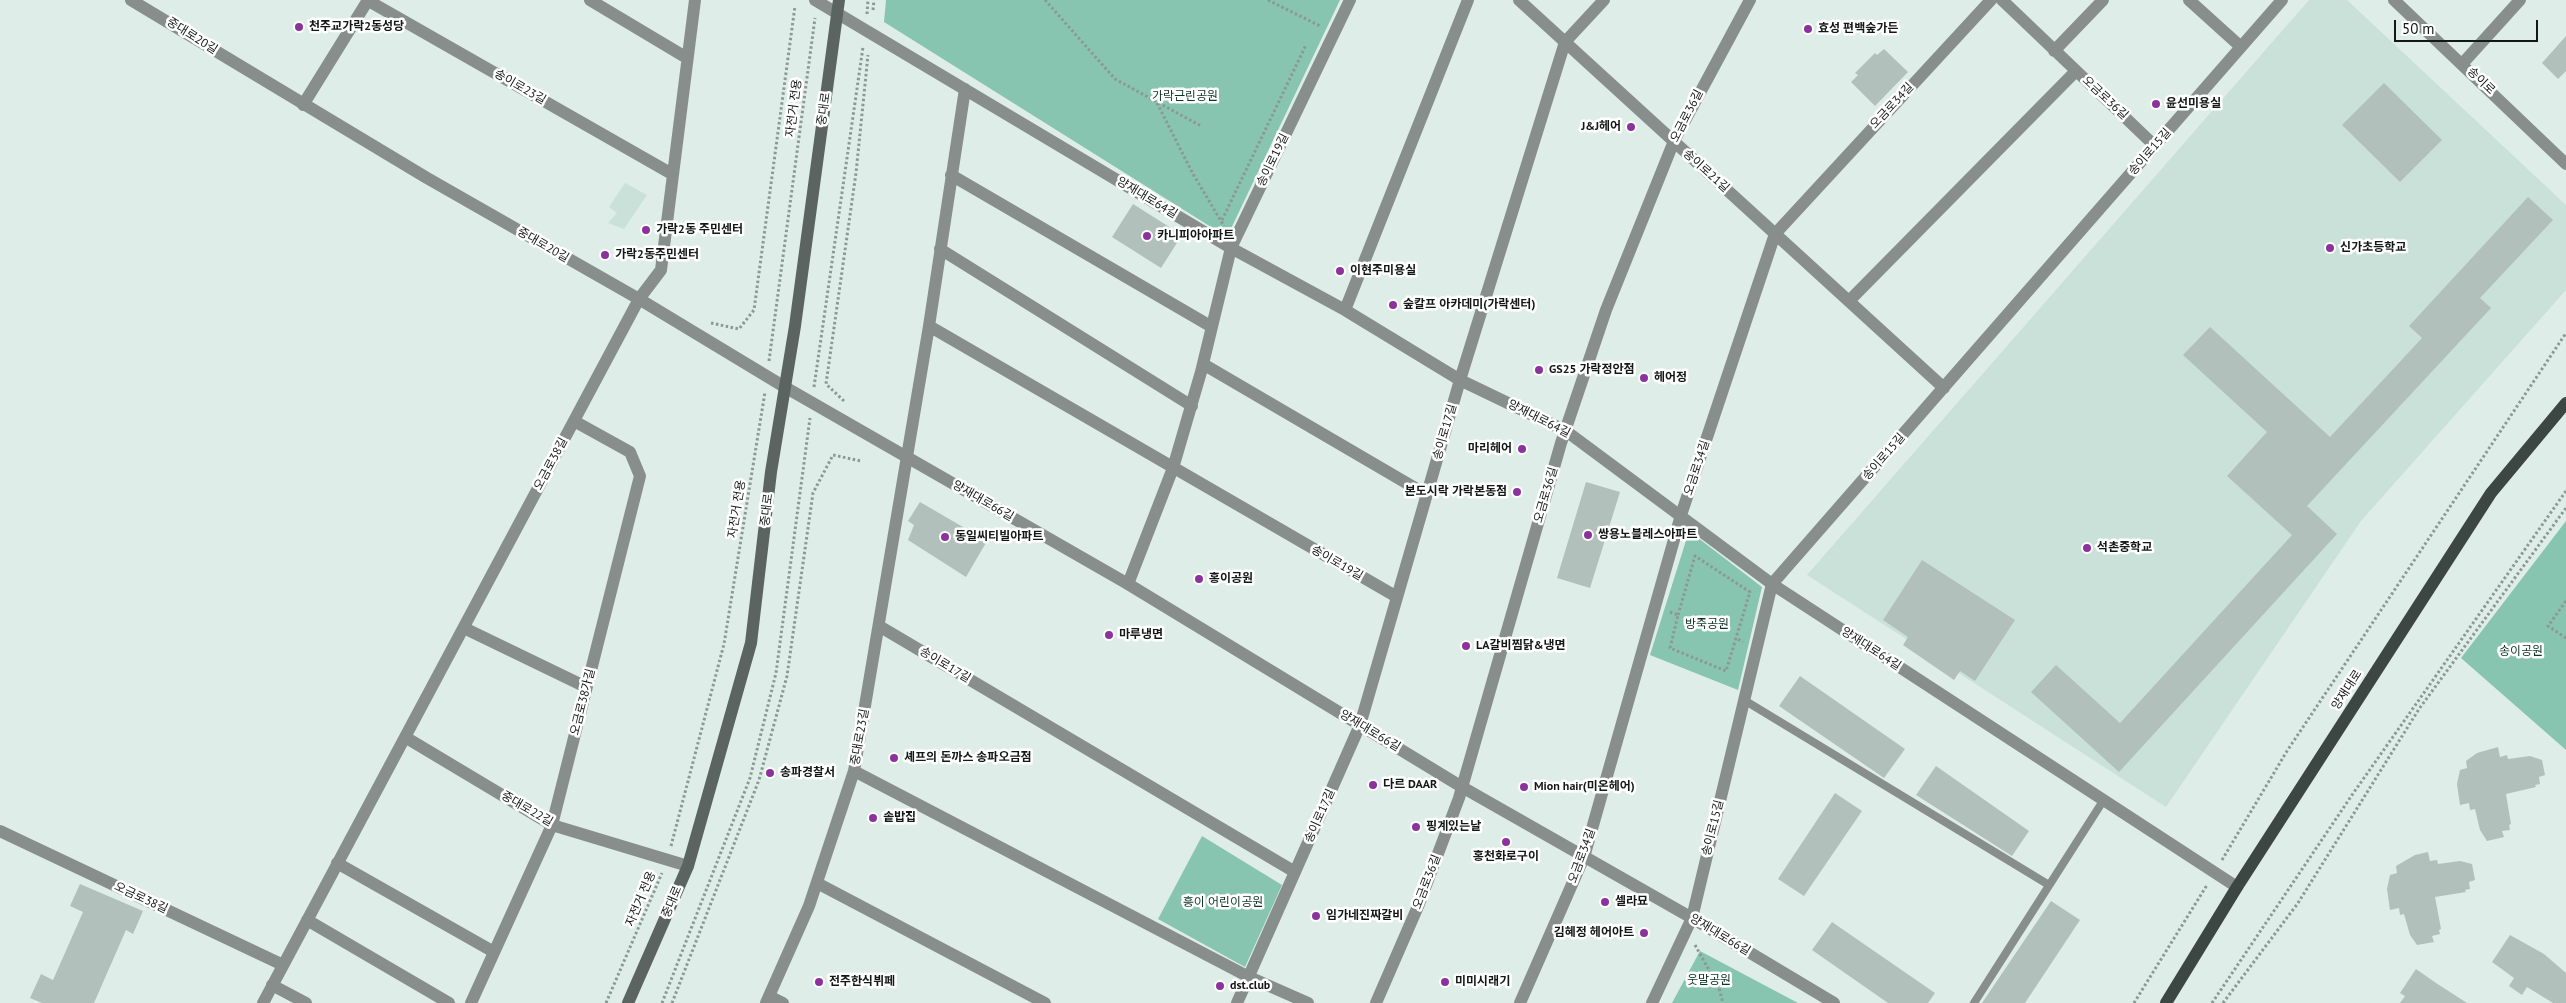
<!DOCTYPE html>
<meta charset="utf-8">
<style>
body{margin:0}
#map{position:relative;width:2566px;height:1003px;overflow:hidden;background:#deede7;font-family:"PT Sans",sans-serif}
canvas{display:block}
.scale{position:absolute;left:2394px;top:20px;width:144px;height:22px;box-sizing:border-box;border:2px solid #131816;border-top:0;padding-left:6px;font-size:15px;line-height:18px;white-space:nowrap;color:#131816;-webkit-text-stroke:4px #fff;paint-order:stroke}
</style>
<div id="map">
<canvas width="2566" height="1003"></canvas>
<div class="scale">50 m</div>
</div>
<script>
const ctx = document.querySelector('canvas').getContext('2d');
ctx.lineJoin = 'round';
function fill(path, color) { ctx.fillStyle = color; ctx.fill(path, 'evenodd'); }
function trace(path, color, width, dash) { ctx.strokeStyle = color; ctx.lineWidth = width; ctx.lineCap = dash ? 'butt' : 'round'; ctx.setLineDash(dash || []); ctx.stroke(path); }
function label(font, color, halo, rows, align = 'center') {
  ctx.font = font + ' "PT Sans","Noto Sans KR",sans-serif'; ctx.lineWidth = 5; ctx.setLineDash([]); ctx.textBaseline = 'middle'; ctx.strokeStyle = halo; ctx.fillStyle = color; for (const [text, x, y, turn = 0] of rows) {
    ctx.save(); ctx.translate(x, y); ctx.rotate((+turn || 0) * Math.PI / 180); ctx.textAlign = isNaN(turn) ? turn : align; if (halo) ctx.strokeText(text, 0, 0); ctx.fillText(text, 0, 0); ctx.restore();
  }
}
const built = new Path2D(`
 M2309,0H2347L2566,205V290L2361,521L2166,807L1807,575Z
 M625,183L647,195L624,229L608,223L617,213L609,207Z`);
const green = new Path2D(`
 M886,0H1340L1227,237L884,22Z
 M2566,521V750L2461,658Z
 M1689,531L1762,587L1738,690L1650,655Z
 M1202,836L1282,885L1245,967L1158,919Z
 M1700,951L1798,1003H1672Z`);
const building = new Path2D(`
 M2566,36V71L2558,79L2542,63Z
 M1884,49L1908,72L1875,106L1851,82L1858,75L1855,73L1875,53L1877,55Z
 M2384,83L2442,140L2400,182L2342,125Z
 M2528,197L2553,220L2480,298L2491,308L2307,506L2337,534L2119,772L2031,692L2056,665L2120,723L2292,535L2227,476L2267,432L2183,355L2210,327L2330,437L2422,338L2409,326Z
 M1133,204L1182,235L1161,268L1112,237Z
 M1586,482L1620,492L1590,588L1557,578Z
 M920,502L987,541L966,577L908,540L914,525L908,521Z
 M1922,560L2015,620L1975,681L1960,671L1954,680L1903,645L1908,637L1883,620Z
 M1800,676L1905,749L1884,778L1779,706Z
 M2498,747L2500,757L2507,755L2508,759L2530,756L2542,760L2545,775L2539,777L2540,784L2535,785L2536,787L2506,794L2511,824L2509,825L2510,830L2502,831L2504,837L2487,841L2480,830L2475,809L2470,810L2469,803L2460,805L2457,784L2460,770L2467,768L2466,761L2477,753Z
 M1936,766L2029,831L2012,856L1916,795Z
 M1835,793L1862,811L1804,896L1778,879Z
 M2428,852L2430,861L2437,860L2438,864L2460,861L2472,864L2475,880L2469,882L2470,889L2465,890L2466,892L2435,897L2441,929L2439,930L2440,934L2432,936L2434,942L2417,945L2410,935L2404,914L2400,915L2399,908L2390,910L2387,889L2390,875L2397,873L2396,866L2415,855Z
 M80,884L143,911L133,934L126,930L94,1003H42L30,998L41,974L53,980L83,912L70,906Z
 M2051,901L2080,920L2025,1003H1982Z
 M1832,922L1935,993L1928,1003H1888L1812,950Z
 M2510,935L2544,954L2566,973V1003H2553L2527,987L2522,995L2509,986L2514,978L2492,962Z
 M2416,969L2436,983L2467,1003H2400L2405,996L2400,993Z`);
const path = new Path2D(`
 M1045,0L1115,79L1201,126
 M1268,0L1320,26
 M873,10L874,0
 M867,14L868,0
 M1157,103L1193,174L1224,226
 M1222,220L1306,45
 M711,323L739,329L754,310L795,6
 M769,361L815,18
 M814,387L863,47
 M844,401L826,384L856,173L868,55
 M2566,601L2548,626L2566,638
 M1670,612L1678,615L1670,648L1726,671L1736,638L1743,642
 M1678,615L1695,556L1750,592L1736,638
 M671,846L724,644L765,392
 M2222,860L2287,751L2566,333
 M1695,945L1719,988L1723,1003
 M606,1003L662,873
 M662,1003L750,778L776,673L810,418
 M672,1003L759,780L787,676L813,493L833,455L861,461
 M2134,1003L2207,885
 M2212,1003L2352,795L2566,491
 M2223,1003L2298,903L2419,709L2566,508`);
const service = new Path2D(`
 M1744,700L2049,885
 M1974,1003L2103,801`);
const minor = new Path2D(`
 M367,0L672,174
 M590,0L687,58
 M815,0L1231,248L1345,310L1460,380L1566,431L1772,584L2237,887
 M1519,0L1944,388
 M2002,0L2155,146
 M2189,0L2241,47
 M2054,51L2103,0
 M2463,63L2520,0
 M303,105L368,0
 M951,175L1212,327
 M940,249L1192,406
 M1849,301L2076,71
 M1345,310L1468,0
 M929,326L1397,597
 M1203,364L1427,495
 M1128,584L1173,468L1201,372L1231,248L1350,0
 M879,626L1295,872
 M464,628L586,687
 M405,737L552,825L688,866
 M854,771L1249,977L1308,1003
 M0,831L283,965
 M337,863L494,952
 M817,883L1045,1003
 M307,920L449,1003
 M272,985L306,1003
 M769,996L783,1003
 M263,1003L639,299L661,270L695,0
 M471,1003L552,825L640,476L630,452L574,421
 M766,1003L809,906L854,771L929,326L965,89
 M1237,1003L1360,725L1460,380L1565,42L1604,0
 M1376,1003L1419,904L1459,798L1561,443L1606,310L1674,141L1750,0
 M1520,1003L1584,857L1681,515L1775,234L1991,0
 M1652,1003L1692,918L1772,584L2282,0`);
const tertiary = new Path2D(`
 M131,0L427,178L639,299L783,386L1128,584L1462,787L1692,918L1834,1003
 M2394,0L2566,164`);
const secondary = new Path2D(`
 M628,1003L688,866L751,643L771,472L795,326L839,0`);
const primary = new Path2D(`
 M2166,1003L2237,887L2491,493L2566,403`);
const markers = [
 [299,27,5,"#8c329d"],
 [1808,29,5,"#8c329d"],
 [2156,104,5,"#8c329d"],
 [1631,127,5,"#8c329d"],
 [646,230,5,"#8c329d"],
 [1147,236,5,"#8c329d"],
 [2330,248,5,"#8c329d"],
 [605,255,5,"#8c329d"],
 [1340,271,5,"#8c329d"],
 [1393,305,5,"#8c329d"],
 [1539,370,5,"#8c329d"],
 [1644,378,5,"#8c329d"],
 [1522,449,5,"#8c329d"],
 [1517,492,5,"#8c329d"],
 [1588,535,5,"#8c329d"],
 [945,537,5,"#8c329d"],
 [2087,548,5,"#8c329d"],
 [1199,579,5,"#8c329d"],
 [1109,635,5,"#8c329d"],
 [1466,646,5,"#8c329d"],
 [894,758,5,"#8c329d"],
 [770,773,5,"#8c329d"],
 [1373,785,5,"#8c329d"],
 [1524,787,5,"#8c329d"],
 [873,818,5,"#8c329d"],
 [1416,827,5,"#8c329d"],
 [1506,842,5,"#8c329d"],
 [1605,902,5,"#8c329d"],
 [1316,916,5,"#8c329d"],
 [1644,933,5,"#8c329d"],
 [819,982,5,"#8c329d"],
 [1445,982,5,"#8c329d"],
 [1220,986,5,"#8c329d"]
];
const poiNames = [
 ["천주교가락2동성당",309,27],
 ["효성 편백숲가든",1818,29],
 ["윤선미용실",2166,104],
 ["J&J헤어",1621,127,"right"],
 ["가락2동 주민센터",656,230],
 ["카니피아아파트",1157,236],
 ["신가초등학교",2340,248],
 ["가락2동주민센터",615,255],
 ["이현주미용실",1350,271],
 ["숲칼프 아카데미(가락센터)",1403,305],
 ["GS25 가락정안점",1549,370],
 ["헤어정",1654,378],
 ["마리헤어",1512,449,"right"],
 ["본도시락 가락본동점",1507,492,"right"],
 ["쌍용노블레스아파트",1598,535],
 ["동일씨티빌아파트",955,537],
 ["석촌중학교",2097,548],
 ["홍이공원",1209,579],
 ["마루냉면",1119,635],
 ["LA갈비찜닭&냉면",1476,646],
 ["셰프의 돈까스 송파오금점",904,758],
 ["송파경찰서",780,773],
 ["다르 DAAR",1383,785],
 ["Mion hair(미온헤어)",1534,787],
 ["솥밥집",883,818],
 ["핑계있는날",1426,827],
 ["홍천화로구이",1506,857,"center"],
 ["셀라묘",1615,902],
 ["임가네진짜갈비",1326,916],
 ["김혜정 헤어아트",1634,933,"right"],
 ["전주한식뷔페",829,982],
 ["미미시래기",1455,982],
 ["dst.club",1230,986]
];
const streetNames = [
 ["중대로20길",192,36,32],
 ["송이로",2481,81,44],
 ["송이로23길",520,87,30],
 ["오금로36길",2105,98,43],
 ["오금로34길",1892,106,-47],
 ["자전거 전용",794,108,-83],
 ["중대로",824,109,-82],
 ["오금로36길",1687,116,-63],
 ["송이로15길",2150,152,-49],
 ["송이로19길",1273,160,-64],
 ["송이로21길",1706,171,42],
 ["양재대로64길",1147,198,31],
 ["중대로20길",543,245,30],
 ["양재대로64길",1539,419,27],
 ["송이로17길",1445,432,-74],
 ["송이로15길",1884,457,-49],
 ["오금로38길",551,464,-62],
 ["오금로34길",1697,468,-72],
 ["오금로36길",1546,495,-74],
 ["양재대로66길",983,501,30],
 ["자전거 전용",737,509,-81],
 ["중대로",767,510,-83],
 ["송이로19길",1337,563,30],
 ["양재대로64길",1871,649,33],
 ["송이로17길",945,665,31],
 ["양재대로",2347,690,-57],
 ["오금로38가길",583,702,-76],
 ["양재대로66길",1370,731,31],
 ["중대로23길",860,737,-80],
 ["중대로22길",527,809,30],
 ["송이로17길",1320,816,-66],
 ["송이로15길",1713,828,-76],
 ["오금로34길",1582,856,-70],
 ["오금로36길",1427,882,-69],
 ["오금로38길",141,898,25],
 ["자전거 전용",641,899,-67],
 ["중대로",672,902,-67],
 ["양재대로66길",1720,935,31]
];
const parkNames = [
 ["가락근린공원",1185,97],
 ["방죽공원",1707,625],
 ["송이공원",2521,652],
 ["흥이 어린이공원",1223,903],
 ["웃말공원",1709,981]
];
fill(built, '#cae1d9');
fill(green, '#88c5b0');
fill(building, '#b2c0bb');
trace(path, '#8d9894', 3, [2.5, 2.5]);
trace(service, '#888e8c', 8);
trace(minor, '#888e8c', 12);
trace(tertiary, '#888e8c', 12);
trace(secondary, '#5b6461', 12);
trace(primary, '#3c4642', 12);
for (const [x, y, r, color] of markers) { const dot = new Path2D(); dot.arc(x, y, r, 0, 2 * Math.PI); ctx.fillStyle = color; ctx.fill(dot); trace(dot, '#fff', 2); }
label('bold 12px', '#131816', '#fff', poiNames, 'left');
label('12px', '#131816', '#fff', streetNames);
label('12px', '#0f3429', '#fff', parkNames);
</script>
